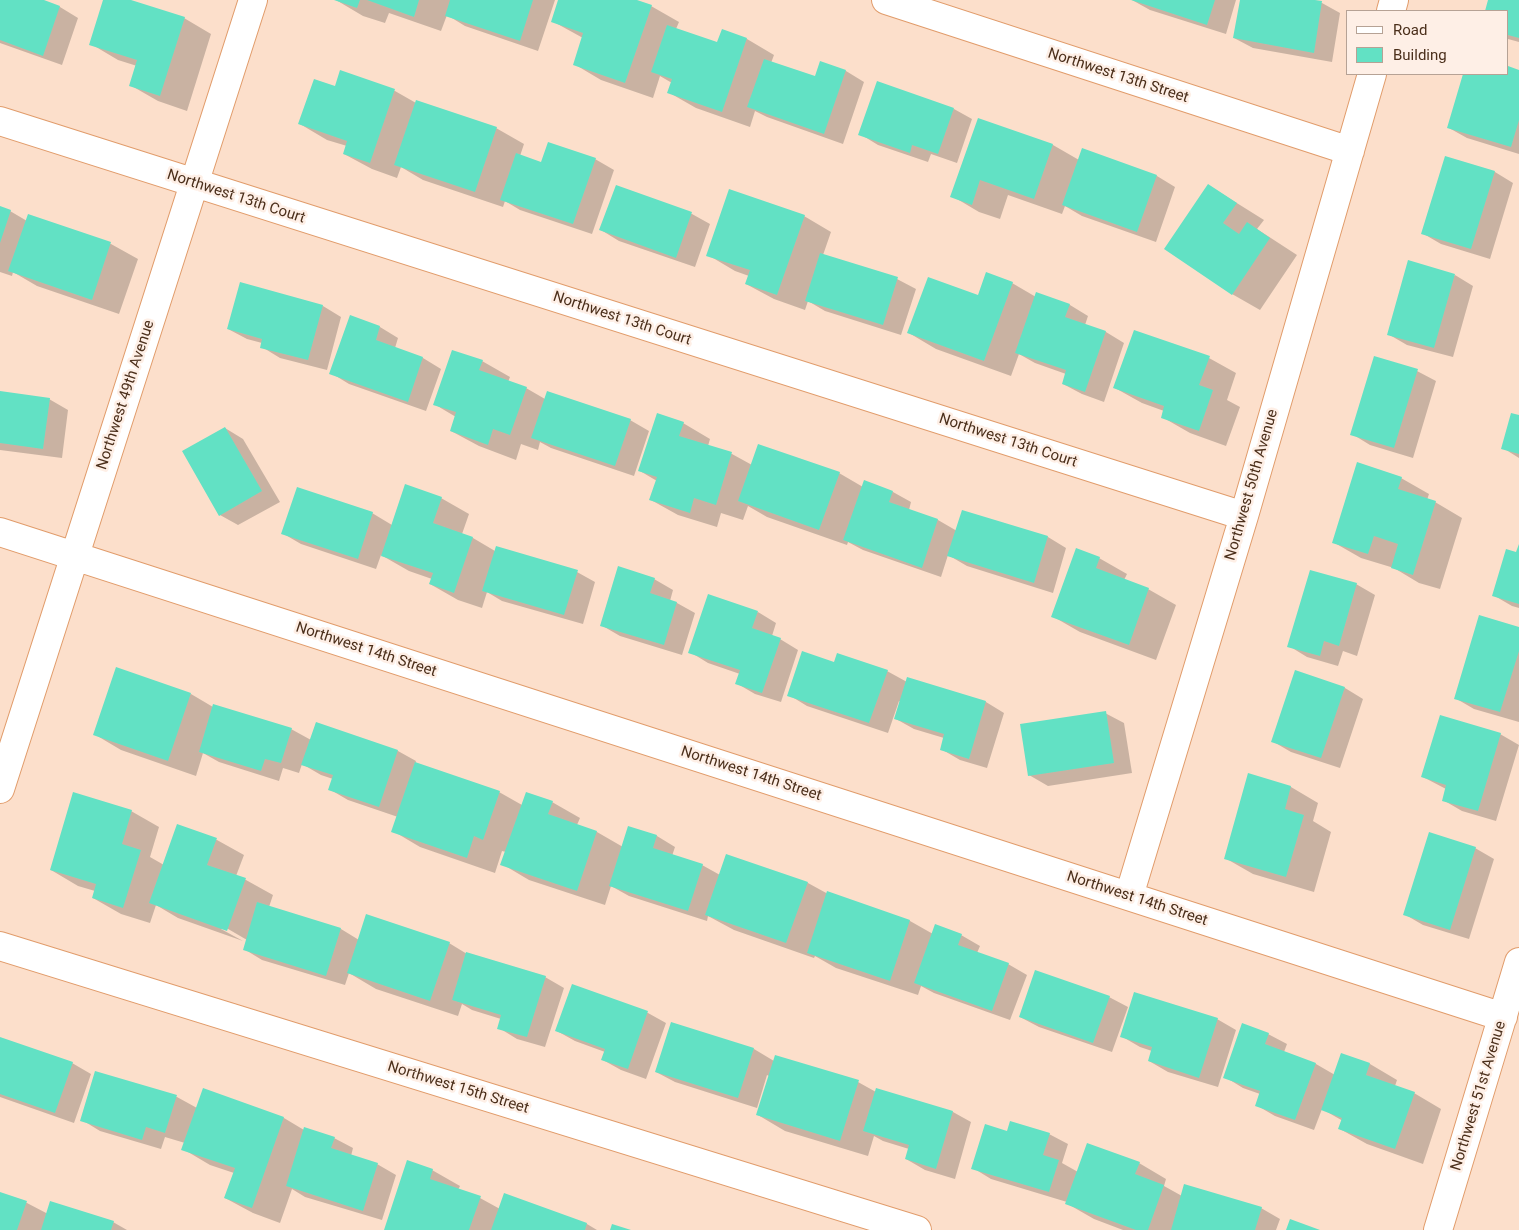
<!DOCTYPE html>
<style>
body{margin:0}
#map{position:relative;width:1519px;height:1230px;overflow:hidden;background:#fcdfcb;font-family:Roboto,sans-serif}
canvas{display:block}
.legend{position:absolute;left:1346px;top:10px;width:162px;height:65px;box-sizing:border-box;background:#feefe6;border:1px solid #b6a295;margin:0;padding:6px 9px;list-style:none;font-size:15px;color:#4b2f1b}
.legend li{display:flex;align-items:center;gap:10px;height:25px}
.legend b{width:25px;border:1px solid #b6a295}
</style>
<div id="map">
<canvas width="1519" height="1230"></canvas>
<ul class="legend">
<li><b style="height:6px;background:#fff"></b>Road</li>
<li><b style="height:14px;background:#62e1c4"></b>Building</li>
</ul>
</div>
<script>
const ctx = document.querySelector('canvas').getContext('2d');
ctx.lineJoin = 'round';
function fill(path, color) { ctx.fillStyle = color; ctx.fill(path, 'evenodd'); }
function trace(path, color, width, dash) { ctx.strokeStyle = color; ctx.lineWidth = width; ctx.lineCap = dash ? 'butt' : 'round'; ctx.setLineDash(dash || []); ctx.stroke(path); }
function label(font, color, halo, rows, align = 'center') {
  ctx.font = font + ' Roboto,sans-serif'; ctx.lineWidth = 5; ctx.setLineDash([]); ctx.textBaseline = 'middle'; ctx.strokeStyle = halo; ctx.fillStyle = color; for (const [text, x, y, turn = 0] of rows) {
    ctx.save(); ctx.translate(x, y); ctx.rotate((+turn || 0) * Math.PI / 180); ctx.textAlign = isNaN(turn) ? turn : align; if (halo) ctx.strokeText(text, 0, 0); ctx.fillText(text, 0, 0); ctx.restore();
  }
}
const shadow = new Path2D(`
 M0,0H40L60,7L78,18L62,65L0,43Z
 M104,0H127L184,18L211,34L187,111L158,101L130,85L137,66L118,60L91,44Z
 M336,0H555L538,51L465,26L447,15L441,31L389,13L385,23L363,16Z
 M560,0H633L651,6L679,22L676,29L718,43L722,31L747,39L774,55L771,63L816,78L821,63L846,71L864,82L843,144L767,117L755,111L750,127L696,108L668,92L672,83L660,76L653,98L601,80L574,64L583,38L552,21Z
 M1132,0H1236L1226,34L1150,10Z
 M1241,0H1308L1322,3L1340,13L1332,62L1253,48L1234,38Z
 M1490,0H1519V42L1508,39V11H1486Z
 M1508,68L1519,71V154L1467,138L1449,128L1465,74H1508Z
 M341,72L395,91L416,103L496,128L524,144L520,156L542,164L595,159L614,170L592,234L520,210L505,201L503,207L423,180L401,167L397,178L372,169L344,154L347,146L327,140L300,124L336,87Z
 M954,109L972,119L957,163L931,154L928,162L878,145L860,134Z
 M978,120L1053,145L1079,160L1083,150L1157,176L1175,187L1156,242L1082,216L1065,206L1062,214L1008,195L1000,219L979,212L952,196Z
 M1446,157L1495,172L1513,183L1490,259L1441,244L1422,233Z
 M1208,185L1264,220L1257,229L1297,255L1260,310L1232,294Z
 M616,187L692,214L710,224L695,267L619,241L601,230Z
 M0,208L10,211L27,221L28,216L111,244L138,259L119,314L37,286L13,272L12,276L0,272Z
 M804,216L831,232L823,255L897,279L916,289L901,335L825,311L808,301L805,310L774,299L746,284L749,276L735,271L708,255Z
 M1455,275L1473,286L1453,357L1407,345L1388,334Z
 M1012,283L1036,297L1037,294L1070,305L1088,316L1085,325L1106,332L1124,343L1104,402L1082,394L1063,384L1066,374L1035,363L1019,354L1011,376L936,349L909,333L978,296Z
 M323,306L341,317L327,370L280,358L262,347V343L247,339L228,329Z
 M351,317L380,327L398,338L395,348L423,358L441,369L426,411L349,384L331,373Z
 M1209,358L1236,373L1227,400L1240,407L1226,446L1190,433L1162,417L1164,411L1142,403L1115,388Z
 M482,361L510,377L508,382L526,388L545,399L630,420L649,431L634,476L551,448L540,442L538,450L521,444L516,460L479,446L451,431L456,417L434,404Z
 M1417,371L1436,381L1413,458L1370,445L1352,434Z
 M0,393L49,399L68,410L62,458L0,450Z
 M1519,416V458L1503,448Z
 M683,423L710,439L708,446L732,454L752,465L839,473L863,487L864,482L893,492L911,502L909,510L938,520L957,531L963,512L1048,537L1066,548L1053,593L967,566L948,555L941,577L863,550L848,542L847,545L767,517L748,506L743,520L721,513L717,527L678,515L651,500L657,481L640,471Z
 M225,428L243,439L280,502L238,525L220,515Z
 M1401,478L1429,494L1427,500L1435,502L1462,518L1440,589L1419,583L1394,568L1361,558L1333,542Z
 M441,498L469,514L462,534L473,538L495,551L577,572L595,582L583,624L502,601L487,592L482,608L458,600L430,584L432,579L409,571L381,555L376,569L301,544L282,533L372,513L392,525Z
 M1519,547V608L1512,606L1493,595L1517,554Z
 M1099,558L1127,574L1124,580L1148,589L1176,605L1156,660L1080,632L1052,616Z
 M654,579L673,590L670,601L677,603L695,613L682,655L620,636L601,625Z
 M1356,584L1375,595L1357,656L1343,651L1338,666L1307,657L1289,646Z
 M758,612L776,623L772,636L780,639L798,650L781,702L755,694L736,683L740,674L708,663L690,652Z
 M1519,628V722L1474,709L1455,698Z
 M835,664L887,671L907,682L908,678L986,702L1004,713L987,768L960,760L941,749L944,738L914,729L896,719L901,702L899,701L888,733L807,706L789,695Z
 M1296,672L1345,688L1363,699L1340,768L1291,752L1272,741Z
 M191,694L213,707L291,729L311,740L316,723L398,751L416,761L415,764L499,792L522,805L552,802L580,818L577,825L597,832L623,847L629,827L657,836L675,847L672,856L702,865L720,875L808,883L828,894V893L910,921L933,934L961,935L980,946L977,953L1008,964L1027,975L1010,1020L934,993L921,986L918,995L836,968L815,956L814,958L734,930L708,916L707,921L629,896L611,886L605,905L529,880L502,864L506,852L502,851L495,873L420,847L393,831L398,817L348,800L329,789L333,779L321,775L302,764L299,773L283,768L279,781L219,762L203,753L196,776L121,750L94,734Z
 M1105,713L1124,723L1132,773L1048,786L1029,775Z
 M1500,734L1519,745L1496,821L1462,811L1443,800L1446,789L1423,777Z
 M1249,775L1291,787L1318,803L1313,821L1331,832L1314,892L1253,874L1225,858Z
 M131,811L159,827L150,857L164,865L177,826L217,840L244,855L236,876L246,880L273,895L269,907L341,929L359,940L449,943L467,954L545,977L564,988L545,1047L517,1039L499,1028L501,1019L472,1010L462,1004L458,1016L376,989L349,973L345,985L262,960L244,949L247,940L223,926L221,929L243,941L178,918L156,905L150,923L121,914L93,898L95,891L78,886L51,870Z
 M1475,848L1494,859L1469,939L1423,925L1404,914Z
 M572,986L648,1013L666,1023L646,1079L621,1070L603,1060L605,1052L575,1041L557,1031Z
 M1109,997L1128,1007L1112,1052L1039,1027L1020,1017Z
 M1217,1019L1236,1030L1218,1087L1168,1072L1149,1061L1152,1051L1140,1047L1121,1036Z
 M1268,1034L1287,1044L1284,1052L1316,1064L1335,1075L1341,1054L1370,1064L1397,1080L1395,1086L1414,1093L1441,1109L1423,1164L1367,1144L1340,1129L1343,1121L1322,1109L1314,1130L1275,1116L1256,1105L1260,1094L1243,1088L1225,1077Z
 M0,1038L72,1063L91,1074L74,1123L0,1097Z
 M754,1049L774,1061L858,1082L876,1092L877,1089L953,1112L971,1122L955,1179L925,1170L906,1159L909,1149L883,1141L874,1136L868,1156L785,1131L758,1115L769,1076L767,1075L757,1108L675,1082L656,1072Z
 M96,1072L177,1097L197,1108L204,1090L284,1118L304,1130L334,1138L353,1148L351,1156L377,1164L396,1175L382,1220L305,1197L292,1189L280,1223L253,1213L225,1198L234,1173L210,1165L183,1149L185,1143L165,1137L161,1149L100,1131L82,1120Z
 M1008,1132L1049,1134L1068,1144L1062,1163L1078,1172L1139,1163L1166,1179L1164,1186L1182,1196L1261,1208L1280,1219L1276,1230H1123L1094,1219L1066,1203L1067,1202L991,1179L973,1168Z
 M432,1170L460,1186L458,1190L480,1198L500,1209L505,1195L587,1224L597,1230H385Z
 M0,1193L27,1203L48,1214L113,1222L127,1230H0Z`);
const building = new Path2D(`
 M0,0H44L60,6L43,56L0,40Z
 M103,0H131L185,17L160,96L129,86L137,60L89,45Z
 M334,0H360L357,8Z
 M367,0H419L414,17Z
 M450,0H533L520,41L445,16Z
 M558,0H637L652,5L625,83L573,65L583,33L551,22Z
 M1131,0H1215L1207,25Z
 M1240,0H1315L1322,1L1314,53L1233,38Z
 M1488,0H1519V38L1508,35V11H1485Z
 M667,25L717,42L722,29L747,38L722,112L667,93L672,79L651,72Z
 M764,59L815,76L820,61L846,70L824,134L747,107Z
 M1508,66L1519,70V120L1511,147L1447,128L1463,74H1508Z
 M340,70L395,89L370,163L343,154L347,141L298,124L314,79L335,86Z
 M877,81L954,108L938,154L912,145L910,153L858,135Z
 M416,100L497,127L475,192L394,165Z
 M978,118L1053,144L1034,199L980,180L972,205L950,197Z
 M548,142L596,158L573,224L500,200L516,153L541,162Z
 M1082,148L1157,175L1137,232L1062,205Z
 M1445,156L1495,171L1471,249L1421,234Z
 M1208,184L1237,203L1223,223L1239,234L1247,222L1270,238L1232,295L1164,249Z
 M616,185L692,212L676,258L599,230Z
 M729,189L805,215L777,295L745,284L750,270L706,256Z
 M0,206L11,210L0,243Z
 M28,214L111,242L92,300L8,271Z
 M820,253L898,277L883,325L805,301Z
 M1408,260L1455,274L1434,348L1387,335Z
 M986,272L1013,282L984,361L907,333L928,277L978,295Z
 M240,282L323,305L308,360L260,348L262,339L227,329Z
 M1036,292L1070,304L1065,317L1106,331L1085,392L1062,384L1066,370L1015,353Z
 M350,315L380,326L376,340L423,357L408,402L329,374Z
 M1134,330L1210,356L1199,385L1213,390L1199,431L1161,418L1164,406L1113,388Z
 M452,350L483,360L479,370L527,387L510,435L493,429L488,445L450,431L456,412L433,405Z
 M1374,356L1418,369L1394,448L1350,435Z
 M0,391L50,398L43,449L0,443Z
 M547,391L631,419L615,466L531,438Z
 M657,413L684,422L679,436L732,452L716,505L694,498L690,513L649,500L657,477L638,471Z
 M1511,413L1519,415V454L1501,449Z
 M225,427L262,491L219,516L182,451Z
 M758,444L840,472L819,530L738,501Z
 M1357,462L1402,477L1398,489L1436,501L1413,575L1391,568L1398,544L1374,536L1368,554L1332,543Z
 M864,480L893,491L889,502L938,519L922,568L843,540Z
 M405,484L442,497L433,523L473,537L454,593L429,584L433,573L381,556Z
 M297,487L373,512L358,559L281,534Z
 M962,510L1048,536L1034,583L947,556Z
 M1519,544V604L1492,596L1506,549L1516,552Z
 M496,546L578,570L564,615L482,591Z
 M1076,548L1100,557L1096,568L1149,588L1129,645L1051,617Z
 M618,566L655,578L650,593L677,602L664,645L600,626Z
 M1310,570L1357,583L1339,646L1324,641L1320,656L1287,647Z
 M708,594L758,611L752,628L781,638L762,693L735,684L740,670L688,653Z
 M1479,615L1519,627V651L1500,712L1454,699Z
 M802,651L834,662L837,653L888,670L869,723L787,696Z
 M116,667L191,693L168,761L93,735Z
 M1295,670L1345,687L1321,758L1271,742Z
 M907,677L986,701L969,759L940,750L944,734L894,719Z
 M213,704L292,728L281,763L265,759L261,771L199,752Z
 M1106,711L1114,763L1028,776L1020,724Z
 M1440,715L1501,733L1478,811L1442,801L1446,785L1421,777Z
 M316,722L398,750L379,807L328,790L333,775L301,765Z
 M415,762L500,791L483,840L474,836L467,858L391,832Z
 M1248,773L1291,786L1285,809L1304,815L1286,877L1224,859Z
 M73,792L132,810L122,844L141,850L123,908L92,898L96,884L50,870Z
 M526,792L553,801L548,814L597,831L577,891L500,865Z
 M177,824L217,838L207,865L246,878L227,931L149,903Z
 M628,826L657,835L653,848L703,864L688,911L609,886Z
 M1429,832L1476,847L1450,930L1403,915Z
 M726,854L808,882L786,943L705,915Z
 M827,891L910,920L890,981L807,953Z
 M257,902L341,928L326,976L243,950Z
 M366,914L450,942L430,1001L347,973Z
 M935,924L962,934L958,945L1009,963L992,1011L914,983Z
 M466,952L546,976L527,1037L497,1029L501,1015L452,1000Z
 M1035,970L1110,996L1093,1043L1019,1017Z
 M572,984L648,1011L628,1069L601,1060L605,1049L555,1031Z
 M1134,992L1218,1018L1199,1078L1148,1061L1152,1047L1120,1037Z
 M671,1022L754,1048L738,1098L655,1072Z
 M1242,1023L1269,1033L1265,1044L1316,1063L1295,1120L1255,1106L1260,1091L1223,1078Z
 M0,1037L73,1062L55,1113L0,1094Z
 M1341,1053L1370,1063L1366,1075L1415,1092L1395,1149L1338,1129L1342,1118L1321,1110Z
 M775,1055L859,1080L840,1141L756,1115Z
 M95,1071L177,1095L165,1133L146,1127L142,1140L80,1121Z
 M203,1088L284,1117L252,1208L224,1198L235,1168L181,1150Z
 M876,1088L953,1111L936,1169L905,1159L909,1145L863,1131Z
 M1010,1121L1050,1133L1043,1155L1059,1160L1049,1192L971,1169L985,1124L1007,1131Z
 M304,1127L335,1137L331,1148L378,1163L363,1211L286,1186Z
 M1087,1143L1140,1162L1135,1174L1164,1185L1148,1230H1136L1065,1204Z
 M407,1160L433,1169L430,1179L481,1196L469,1230H384Z
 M1184,1184L1262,1207L1255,1230H1171Z
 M0,1192L27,1201L17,1230H0Z
 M504,1193L587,1223L585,1230H491Z
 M50,1201L114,1221L111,1230H41Z
 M1290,1219L1320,1230H1286Z
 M612,1224L631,1230H610Z`);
const minor = new Path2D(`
 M886,0L1350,151
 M1391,11L1394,0
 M0,121L1244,516
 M0,532L1503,1017
 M0,789L253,0
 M1129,896L1244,516L1372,74
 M0,946L917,1230
 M1438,1230L1519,962`);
const streetNames = [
 ["Northwest 13th Street",1118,76,18],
 ["Northwest 13th Court",236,197,18],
 ["Northwest 13th Court",622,319,18],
 ["Northwest 49th Avenue",126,395,-72],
 ["Northwest 13th Court",1008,441,18],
 ["Northwest 50th Avenue",1252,485,-74],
 ["Northwest 14th Street",366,650,18],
 ["Northwest 14th Street",751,774,18],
 ["Northwest 14th Street",1137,899,18],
 ["Northwest 15th Street",458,1088,17],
 ["Northwest 51st Avenue",1479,1096,-73]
];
fill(shadow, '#0003');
fill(building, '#62e1c4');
trace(minor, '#e19c6b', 30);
trace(minor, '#fff', 28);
label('15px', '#4b2f1b', '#feefe6', streetNames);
</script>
